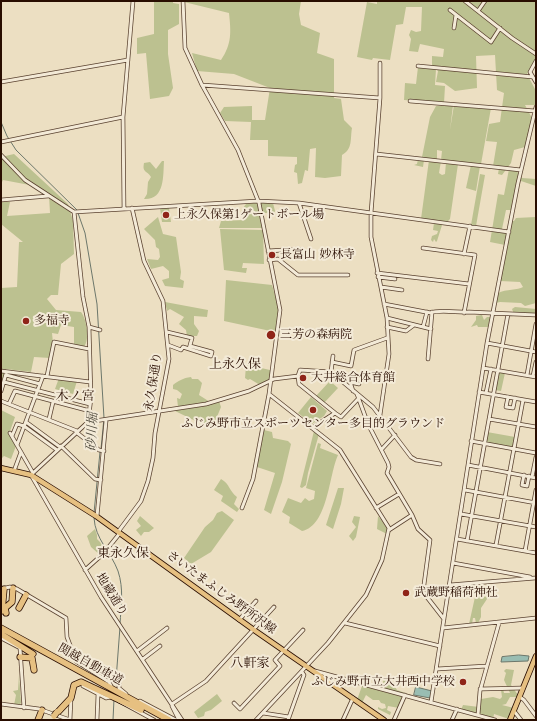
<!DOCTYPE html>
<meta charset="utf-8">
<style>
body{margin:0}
#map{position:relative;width:537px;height:721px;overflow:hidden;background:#ecdfc2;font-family:Cardo,serif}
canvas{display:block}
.frame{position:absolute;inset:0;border:2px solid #290d00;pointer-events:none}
</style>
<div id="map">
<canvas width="537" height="721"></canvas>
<div class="frame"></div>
</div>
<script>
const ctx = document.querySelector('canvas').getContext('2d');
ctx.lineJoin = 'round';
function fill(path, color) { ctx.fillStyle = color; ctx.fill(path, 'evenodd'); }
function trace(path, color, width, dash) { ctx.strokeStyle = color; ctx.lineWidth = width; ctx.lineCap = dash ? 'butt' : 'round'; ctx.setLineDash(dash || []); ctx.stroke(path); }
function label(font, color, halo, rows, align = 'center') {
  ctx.font = font + ' Cardo,"Noto Serif JP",serif'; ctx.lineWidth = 4; ctx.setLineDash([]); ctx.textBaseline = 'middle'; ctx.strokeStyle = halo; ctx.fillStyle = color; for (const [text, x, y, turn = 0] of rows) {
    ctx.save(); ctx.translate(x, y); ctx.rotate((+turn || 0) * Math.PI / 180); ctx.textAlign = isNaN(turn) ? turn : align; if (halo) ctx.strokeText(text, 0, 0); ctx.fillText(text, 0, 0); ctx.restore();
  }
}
const green = new Path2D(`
 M154,1H173V3L179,4V24L168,30V54L173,88L169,96L150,99L146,53L137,54V38L154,34Z
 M184,1H301L299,14L301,25L320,33L317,53L334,59V98L341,99L344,120L352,128C350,139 353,149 342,155L341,176L325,178L315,177L316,148L310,149L308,171L305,170L302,183L298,184L297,173L294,172L295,165L297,164V157L268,156V140H250L251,122L225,121L220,113L224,107L252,106V120H265L270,88L234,74L197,71L192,53L221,60C232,44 231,32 229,13L184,2Z
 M377,1H536V58L527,74L536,91V105H525L532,118L525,147L514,150L511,163L502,175L498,174L499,168L493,166L497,142L486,141L489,124L500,122L504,93L497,90L495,55L476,56L477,88L455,91L444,83L436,82L438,71L436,69L435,85L445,86L444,103L404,100L405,83L416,84L418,67L432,66V56L443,57L444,49L420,44L418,52L409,51L411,39L409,35L411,30L416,32L421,31L422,7H406L403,24L396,25L390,60L373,58L372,60L357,57L367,2L377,4Z
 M453,105L450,130L454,105L491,108L481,164H458L450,219L447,222H443L437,241L436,242L434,239L433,242L431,240L432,236L437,234L438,231L433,230L434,223L421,219L429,160L441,161L439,173L442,175L445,174L446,162L441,160L442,151L437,150V160H424L423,167L414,165L417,164L418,159L422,157L430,117L436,106Z
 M14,154L68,204L73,221L74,254L61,264L58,295H51L47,299L56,310L81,312C87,320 90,339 84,347L74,345V327L61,325L58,334L52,333L53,343L50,358L34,357L31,372L6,369L1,388V288L17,287L19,242H23L1,224V202H10L7,216L50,213L49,195L35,186L3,180L1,184V157Z
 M162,161H164C163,176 165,200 144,199L147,194L148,182L151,177C147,170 142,173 144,163L150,162L156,169Z
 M471,165L480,166L476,191L466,188Z
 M509,169L516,170L522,178L536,179V186L518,180L512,210H506L502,229L509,234L511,221H514L516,218L536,217V303L525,306L521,303L500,302L496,303L498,293C506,289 518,290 523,287L520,282L500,281L506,252L505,245L490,242L498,194L504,195Z
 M480,174L485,175L476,226L471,225Z
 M261,202L273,203L275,211L274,213H259L262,228H219L221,221L244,220L243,208L246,204Z
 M160,208H169L171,222H162Z
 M158,217L163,234L176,237L181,272L180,279L184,281L183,288L165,286L162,280L169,278V271L163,266L151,269L147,259L158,260L160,257L159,249L156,247L155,240L144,229Z
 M220,229L263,230L264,264L243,263L242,268H247L246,273L224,270Z
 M226,280L272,285L280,313L277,331L275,332L224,321Z
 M165,302L208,310L207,317L194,316V324L199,331L197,336H187L186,330L179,324L184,317L170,309L167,311Z
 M515,307L536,309V314H514L512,309Z
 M482,315L484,320L487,317H490L488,327H478L477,325L471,327L476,320V316Z
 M248,365L270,370V380L260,385L250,379L248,380L245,378L246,366Z
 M499,372L505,373L501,391L495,390Z
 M191,377L192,379H198L202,383L199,395L210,402L219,401L221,407L212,429L171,409L178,407L177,398L180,399L182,394L177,390L173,389V385C178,381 183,378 191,377Z
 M59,378L77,381L73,394L55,389Z
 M330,381L338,388L324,403L316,396Z
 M311,397L327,411L324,416L312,424L298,413Z
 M1,410L15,417L9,434L16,446L11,459L4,456L1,459Z
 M264,430L272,432L273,438L288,441L291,444L282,482L271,514L264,510L275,473L257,467V465Z
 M314,431L319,434L308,473L306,485L302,488L300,487Z
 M487,432L515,437L513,448L485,443Z
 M318,443L321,444L320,448L338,455C329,474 328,526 302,531L289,523L290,517L282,512L288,498L301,503L305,498L309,501L314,499L315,491L306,488Z
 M221,479C230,484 229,491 237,497L234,504L239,509L237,512L221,501L223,496L214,490Z
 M338,488H344L341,504L333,529L326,525Z
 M222,511L234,520L211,552L191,564L184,558L205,527L213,520L217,513Z
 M140,516L154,528L149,532H144L141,536L136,530L141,526L137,521Z
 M354,516L360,517L356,537L353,541L349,536L356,527L352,522Z
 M378,516L388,528L387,534L377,529Z
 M95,529L97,535V539L100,542L105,551L100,555L91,547L87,536Z
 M481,596L487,597V599L481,608V617L478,623H476L475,618H473L472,624H469L475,597Z
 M506,669L514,670L511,685L518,695L517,697H510L506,704L502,705L514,708L509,719L494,714L493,720H482V718L461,710L463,705L479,707L481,699L493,697L500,699L502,697L501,690L503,689L504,693H510L504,680L506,673L504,671Z
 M19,675L21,703L18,706L14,705L16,695L13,691L18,690Z
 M384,678L391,680L397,690L411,695L404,697L399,708L388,706L387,710L391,712L390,715L378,709V707L382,709L386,708L385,704L381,703L379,700H373L366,695L362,703L357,700L362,686L377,687L380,684L384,686L383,681Z
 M217,694L222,701L211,710L205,712L204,716L198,718L194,712Z`);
const water = new Path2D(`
 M519,655L529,656L528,661L501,662L502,657Z
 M416,687L432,691L430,698L414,695Z`);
const stream = new Path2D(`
 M1,122L7,136L16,150L77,210
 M78,213L85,233L97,304L104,418L101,449
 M94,513L100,452
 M94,518C95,539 111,552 118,571C124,589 121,606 120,624
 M116,680L120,627
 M113,720L114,699`);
const minor = new Path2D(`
 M183,1L185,48L202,85L238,150L259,203L280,310L269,394L340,450L389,528L382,560L366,595L328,643L256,720
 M465,1L512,38L536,54
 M450,10L491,42L500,28
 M478,11L485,1
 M454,28L456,15
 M536,61L530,72L536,82
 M418,66L533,77
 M1,82L128,60
 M202,85L380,98
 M410,101L535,111
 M1,142L123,117
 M376,154L521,170
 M1,155L25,180L74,212L258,201L299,203L509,232
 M1,200L48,196
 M299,203L311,239
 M124,209L123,117L133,1
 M74,212L83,297L89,327L91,398L88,422
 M423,248L475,255L464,313
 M268,251L299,249
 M464,254L470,226
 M269,260L278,259L298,275H348
 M377,273L469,284
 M378,277L395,279
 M381,287L402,290
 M384,304L431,313C438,309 460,313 469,312L536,315
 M387,318L431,329
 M89,327L100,330
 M387,327L406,331L414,325
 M423,327L427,312
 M167,332L192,338L189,349
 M487,343L536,352
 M168,345L181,350L183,347L211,356L212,352
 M190,346L212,352
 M428,359L432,312
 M332,362L351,366L354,350L387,338
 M483,368L536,377
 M1,371L90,382
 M331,372L333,356
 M6,375L40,384
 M527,375L536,324
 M47,376L54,342L89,349
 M298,376L299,384L335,413
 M533,376L536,362
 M4,382L90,404
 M1,391L6,374
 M353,391L350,382L359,384
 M479,392L536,402
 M486,393L491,369
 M357,394L368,424L388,463L389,467L387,473L412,515L418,529L430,540L423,592L444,619
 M508,397L506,407L513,408L515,398
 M1,401L77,431
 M9,404L15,391L90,411
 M380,415L389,354L387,318L371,237V213L380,98V63
 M49,419L53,402
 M489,419L536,427
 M26,422L60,447
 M312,428L335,413L341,417L358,399
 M76,432L99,450L104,451
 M10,433L33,473
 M12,436L17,424L24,426L57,450
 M471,441L536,453
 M17,445L43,376
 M61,446L95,479L101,480
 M382,449L395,435
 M468,465L536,478
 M14,471L21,452
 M524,475L522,485L527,486L529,476
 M532,477L536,457
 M465,490L536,503
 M505,497L523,400
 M242,508L253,479L269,394
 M376,508L399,494
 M461,514L536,527
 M97,516L106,421
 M389,530L412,515
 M118,532L141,501L148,481L153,458L155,433L169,359L163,301L144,261L132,208
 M457,539L536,553
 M467,541L508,314
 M496,545L505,497
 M525,551L536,490
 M453,563L530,577
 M85,570L104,553L120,533
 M450,585L535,578
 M1,589L10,587L17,589L66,618L67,637L76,661L109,682L111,686
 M239,620L256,601
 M345,623L440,646
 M443,628L536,618
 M1,638L20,648L24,708
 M137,651L167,628
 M143,659L160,646
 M437,669L487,666
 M315,671L495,720
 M107,681L111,679L119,683V691
 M83,686L106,698L110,697
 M120,689L126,694
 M480,689L523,688
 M520,697L524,700L536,716
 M119,701L154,720
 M140,701L176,720
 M431,702L487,343L518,183L536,107
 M234,703L240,709L280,666L275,660L303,630
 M1,704L39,709L70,720
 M172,704L206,681L274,607
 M172,706L179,720
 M514,711L521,720
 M263,713L289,717
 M478,715L480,691L499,623
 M70,720L71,698
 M97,720L98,694
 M182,720L101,597L31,475L33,473L88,422L206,404L249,391L274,379L298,376L300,370L331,372L373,407L411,457L416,460L440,464
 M288,720L304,675L302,672
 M343,720L353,698
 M394,720L405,695
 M452,720L457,709`);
const major = new Path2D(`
 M1,468L31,475L96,516L254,630L384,720
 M510,720L536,656`);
const highway = new Path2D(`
 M19,608L26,595
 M2,611L4,589
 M6,613L5,608L12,602L13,588
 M1,628L169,720
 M1,634L33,654
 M20,657L32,658L34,670
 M57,713L71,698L74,685L81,682L141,710
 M38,720L42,710`);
const highwayBridge = new Path2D(`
 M54,716L57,712`);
const markers = [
 [166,215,4,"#8f2418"],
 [272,255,4,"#8f2418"],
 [26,321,4,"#8f2418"],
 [271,335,5,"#8f2418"],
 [303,378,4,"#8f2418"],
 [313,410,4,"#8f2418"],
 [406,593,4,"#8f2418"],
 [463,682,4,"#8f2418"]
];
const poiNames = [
 ["上永久保第1ゲートボール場",174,215],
 ["長富山 妙林寺",280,255],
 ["多福寺",34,321],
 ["三芳の森病院",280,335],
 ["大井総合体育館",311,378],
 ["ふじみ野市⽴スポーツセンター多⽬的グラウンド",313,424,"center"],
 ["武蔵野稲荷神社",414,593],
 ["ふじみ野市立大井西中学校",455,682,"right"]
];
const streetNames = [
 ["永久保通り",154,382,-81],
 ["さいたまふじみ野所沢線",221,593,36],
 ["地蔵通り",111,595,58],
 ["関越自動車道",90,665,29]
];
const neighbourhoodNames = [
 ["上永久保",235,365],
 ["木ノ宮",75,397],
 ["東永久保",123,554],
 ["八軒家",250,664]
];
const waterNames = [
 ["砂川堀",93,432,-87]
];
fill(green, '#bcc190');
fill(water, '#99bdb2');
trace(water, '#6c776b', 1);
trace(stream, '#6c776b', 1);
trace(minor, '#5a4230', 4.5);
trace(major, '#290d00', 6);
trace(highway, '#290d00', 7);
trace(minor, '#f3ead7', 3);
trace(major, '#e6c081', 4.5);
trace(highway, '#e6c081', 5.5);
trace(highwayBridge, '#290d00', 7, []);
trace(highwayBridge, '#e6c081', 5.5);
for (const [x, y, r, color] of markers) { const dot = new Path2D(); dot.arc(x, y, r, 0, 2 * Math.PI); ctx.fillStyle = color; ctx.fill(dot); trace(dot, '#f3ead7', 1.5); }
label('12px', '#290d00', '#f3ead7', poiNames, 'left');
label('12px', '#290d00', '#f3ead7', streetNames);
label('13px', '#290d00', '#f3ead7', neighbourhoodNames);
label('italic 13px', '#504b3e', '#f3ead7', waterNames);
</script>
